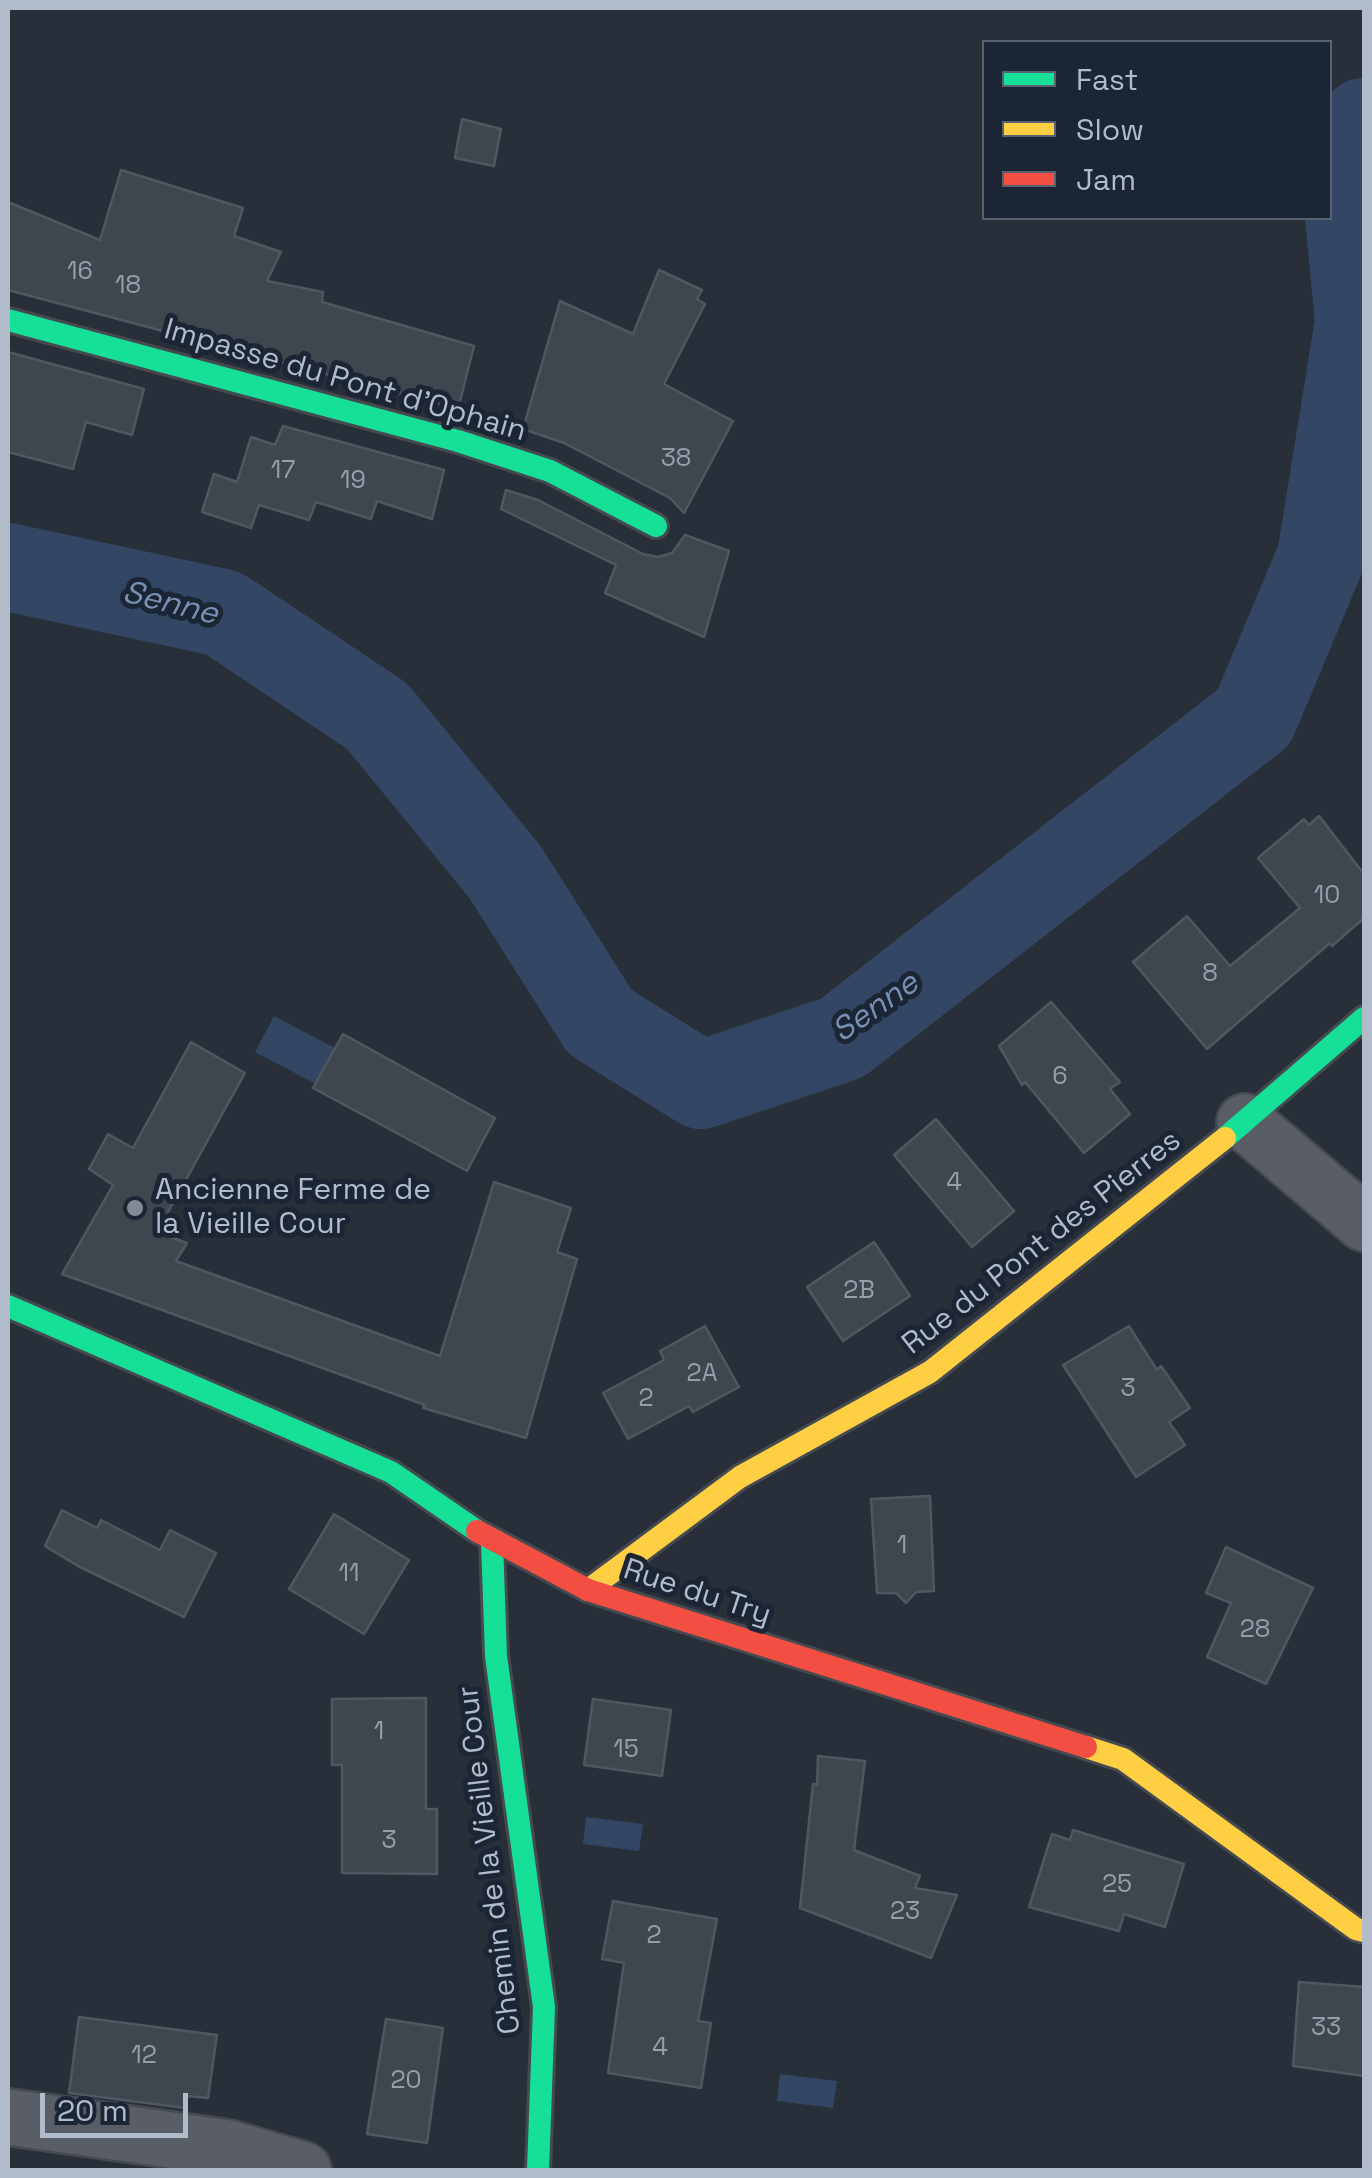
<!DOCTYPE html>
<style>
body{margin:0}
#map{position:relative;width:1372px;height:2178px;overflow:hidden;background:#282f39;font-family:"Space Grotesk",sans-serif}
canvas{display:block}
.frame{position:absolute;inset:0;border:10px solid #b2bbca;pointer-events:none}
.legend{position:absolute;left:982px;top:40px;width:350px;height:180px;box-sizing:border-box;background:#1b2534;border:2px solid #576170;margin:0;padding:12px 18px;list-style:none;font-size:30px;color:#b2bbca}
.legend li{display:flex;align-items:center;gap:20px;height:50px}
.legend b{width:50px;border:2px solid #576170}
.scale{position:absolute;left:40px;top:2093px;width:148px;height:45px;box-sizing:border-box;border:5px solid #b2bbca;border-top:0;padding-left:12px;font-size:30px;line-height:35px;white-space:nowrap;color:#b2bbca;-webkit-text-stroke:8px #1b2534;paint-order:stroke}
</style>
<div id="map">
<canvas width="1372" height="2178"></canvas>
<div class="frame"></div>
<ul class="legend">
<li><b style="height:12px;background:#16e098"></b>Fast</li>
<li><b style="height:12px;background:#ffcf43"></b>Slow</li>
<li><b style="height:12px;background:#f24e42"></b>Jam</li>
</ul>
<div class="scale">20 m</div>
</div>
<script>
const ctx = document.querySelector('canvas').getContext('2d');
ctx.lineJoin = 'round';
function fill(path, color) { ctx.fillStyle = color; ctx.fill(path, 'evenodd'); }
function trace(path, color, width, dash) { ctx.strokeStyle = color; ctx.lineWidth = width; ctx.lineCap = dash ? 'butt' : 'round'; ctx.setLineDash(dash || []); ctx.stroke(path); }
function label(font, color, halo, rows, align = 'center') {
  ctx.font = font + ' "Space Grotesk",sans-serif'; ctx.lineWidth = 10; ctx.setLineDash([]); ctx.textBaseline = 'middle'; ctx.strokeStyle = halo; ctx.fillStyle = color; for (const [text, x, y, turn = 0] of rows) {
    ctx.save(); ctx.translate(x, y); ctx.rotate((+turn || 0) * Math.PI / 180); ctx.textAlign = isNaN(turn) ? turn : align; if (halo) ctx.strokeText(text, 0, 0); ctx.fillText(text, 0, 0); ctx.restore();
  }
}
const water = new Path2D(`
 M274,1016L335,1048L316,1084L255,1052Z
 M586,1817L643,1824L639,1851L583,1844Z
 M780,2074L837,2081L833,2108L777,2101Z`);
const stream = new Path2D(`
 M1359,322L1364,320`);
const river = new Path2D(`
 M8,567L223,613L377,716L505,872L600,1022L701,1085L842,1038L1254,717L1321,557L1359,322L1343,153L1364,122`);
const building = new Path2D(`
 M462,119L501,129L494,166L455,158Z
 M121,170L243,208L234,236L281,252L267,281L323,292L322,302L474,346L458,409L8,290V202L100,240Z
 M659,270L702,290L697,299L705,304L664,384L733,421L684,513L670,498L564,443L523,429L560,301L633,334Z
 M8,352L144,389L132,435L86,422L73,469L8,452Z
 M283,426L444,470L432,519L377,501L371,519L316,502L309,520L259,505L251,528L202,512L214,474L237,482L251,437L275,445Z
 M506,490L538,500L643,554L658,557L672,553L685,535L729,551L704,637L605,593L616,565L501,509Z
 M1319,816L1364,874V918L1332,946L1330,943L1207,1049L1133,962L1187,916L1230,966L1300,908L1258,858L1304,819L1309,825Z
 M1051,1002L1120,1082L1110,1089L1130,1114L1084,1153L1025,1082L1022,1085L999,1046Z
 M343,1034L495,1118L467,1171L313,1088Z
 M191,1042L245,1073L157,1232L187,1243L176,1261L440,1356L494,1182L571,1208L557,1252L577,1259L526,1438L423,1408L425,1405L62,1274L113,1185L89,1169L108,1134L133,1148Z
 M936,1119L1014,1211L972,1247L894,1155Z
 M874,1242L910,1296L843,1341L807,1287Z
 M705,1326L739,1387L693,1412L689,1406L628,1439L603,1393L664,1360L660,1351Z
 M1129,1326L1157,1370L1161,1366L1190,1408L1169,1422L1185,1445L1136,1477L1063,1365Z
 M930,1496L934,1591L916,1592L906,1603L896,1593H877L871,1499Z
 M62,1510L97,1528L101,1520L160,1550L170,1530L216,1553L184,1617L78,1566L45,1546Z
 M334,1514L409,1560L364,1634L289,1589Z
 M1226,1547L1313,1588L1266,1684L1207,1657L1231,1603L1206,1593Z
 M426,1698V1809H437V1874L342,1873V1765H332V1699Z
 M593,1699L671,1710L662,1776L584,1765Z
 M818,1756L865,1761L854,1850L920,1876L915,1888L957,1895L931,1958L800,1908L813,1784L817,1785Z
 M1073,1830L1184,1864L1165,1927L1124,1914L1119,1931L1029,1907L1052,1834L1070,1840Z
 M613,1901L717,1919L698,2021L711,2023L701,2088L608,2073L624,1963L602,1959Z
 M1299,1982L1364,1987V2076L1293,2066Z
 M79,2017L217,2035L208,2098L186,2096L185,2108L69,2093Z
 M386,2019L443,2028L427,2143L367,2134Z`);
const street = new Path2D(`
 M1245,1122L1364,1223
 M8,2117L228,2148L303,2170`);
const fast = new Path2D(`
 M8,320L458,441L550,471L656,526
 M1225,1138L1364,1018
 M8,1306L391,1472L477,1531
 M492,1542L496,1656L544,2007L538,2170`);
const slow = new Path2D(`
 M588,1590L740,1477L930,1372L1225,1138
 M1086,1747L1123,1759L1356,1929L1364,1931`);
const jam = new Path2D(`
 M477,1531L588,1590L1086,1747`);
const markers = [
 [135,1208,10,"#828a97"]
];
const numberNames = [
 ["16",80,272],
 ["18",128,286],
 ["38",676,459],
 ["17",283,471],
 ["19",353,481],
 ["10",1327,896],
 ["8",1210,974],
 ["6",1060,1077],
 ["4",954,1183],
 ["2B",859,1291],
 ["2A",702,1374],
 ["3",1128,1389],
 ["2",646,1399],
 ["1",902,1546],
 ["11",349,1574],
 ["28",1255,1630],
 ["1",379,1732],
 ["15",626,1750],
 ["3",389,1841],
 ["25",1117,1885],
 ["23",905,1912],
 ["2",654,1936],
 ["33",1326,2028],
 ["4",660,2048],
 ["12",144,2056],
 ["20",406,2081]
];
const streetNames = [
 ["Impasse du Pont d'Ophain",345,381,16],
 ["Rue du Pont des Pierres",1042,1243,-38],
 ["Rue du Try",697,1593,18],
 ["Chemin de la Vieille Cour",490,1860,-97]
];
const poiNames = [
 ["Ancienne Ferme de",155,1191],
 ["la Vieille Cour",155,1225]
];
const waterNames = [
 ["Senne",170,604,14],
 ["Senne",876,1008,-35]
];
fill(water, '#334764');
trace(stream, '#334764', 15);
trace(river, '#334764', 88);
fill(building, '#40464e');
trace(building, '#505760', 2.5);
trace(street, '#454a51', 60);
trace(fast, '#454a51', 28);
trace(slow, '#454a51', 28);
trace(jam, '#454a51', 28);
trace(street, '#595e66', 55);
trace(fast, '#16e098', 22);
trace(slow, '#ffcf43', 22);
trace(jam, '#f24e42', 22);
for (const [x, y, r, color] of markers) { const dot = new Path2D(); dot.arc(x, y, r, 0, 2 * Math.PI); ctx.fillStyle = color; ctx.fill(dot); trace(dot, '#1b2534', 4); }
label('25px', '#969eab', null, numberNames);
label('30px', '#b2bbca', '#1b2534', streetNames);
label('30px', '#b2bbca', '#1b2534', poiNames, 'left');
label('italic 32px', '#7790b4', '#1b2534', waterNames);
</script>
